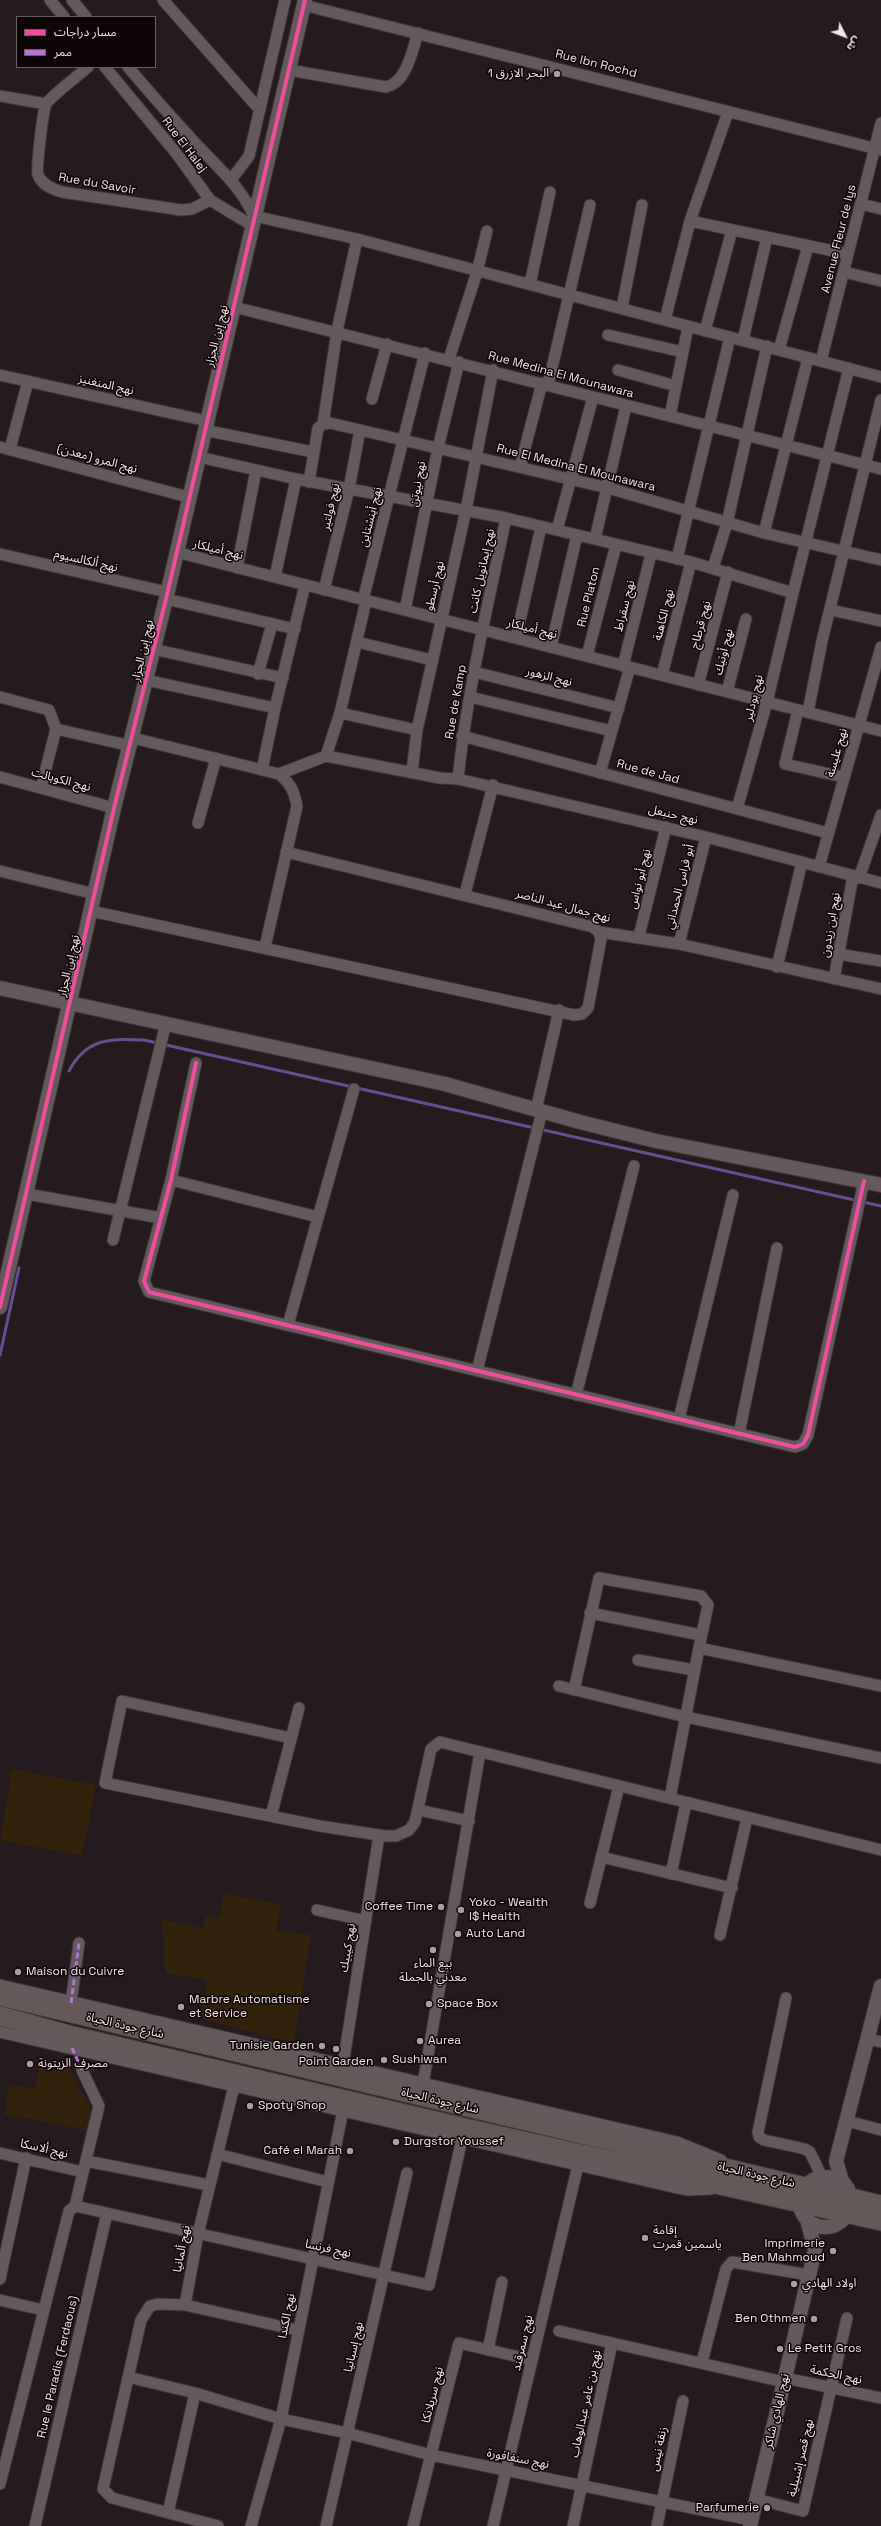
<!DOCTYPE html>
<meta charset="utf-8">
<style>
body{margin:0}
#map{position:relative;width:881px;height:2526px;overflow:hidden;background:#251a1d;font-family:"Space Grotesk","Noto Sans Arabic",sans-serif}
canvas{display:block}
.legend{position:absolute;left:16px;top:16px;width:140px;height:52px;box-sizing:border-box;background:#0d0506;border:1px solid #695e60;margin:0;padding:5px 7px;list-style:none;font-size:12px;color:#f4e4e8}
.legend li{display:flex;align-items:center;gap:8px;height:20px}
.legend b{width:20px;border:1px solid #695e60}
.north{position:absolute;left:825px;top:16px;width:40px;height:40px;-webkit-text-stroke:3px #0d0506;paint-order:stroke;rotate:132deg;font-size:11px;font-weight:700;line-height:16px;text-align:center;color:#f4e4e8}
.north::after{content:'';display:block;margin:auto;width:14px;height:18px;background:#f4e4e8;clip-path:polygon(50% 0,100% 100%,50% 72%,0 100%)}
</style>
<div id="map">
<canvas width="881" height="2526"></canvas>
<ul class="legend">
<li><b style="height:5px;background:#ef4d9e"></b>مسار دراجات</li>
<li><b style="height:5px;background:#b673d3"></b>ممر</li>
</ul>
<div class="north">ش</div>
</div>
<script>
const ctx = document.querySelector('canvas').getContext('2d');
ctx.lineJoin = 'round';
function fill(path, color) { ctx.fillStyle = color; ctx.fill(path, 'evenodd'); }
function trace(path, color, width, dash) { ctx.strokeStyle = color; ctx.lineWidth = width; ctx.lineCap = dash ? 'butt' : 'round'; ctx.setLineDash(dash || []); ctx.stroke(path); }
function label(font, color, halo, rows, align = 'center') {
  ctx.font = font + ' "Space Grotesk","Noto Sans Arabic",sans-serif'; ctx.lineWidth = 3; ctx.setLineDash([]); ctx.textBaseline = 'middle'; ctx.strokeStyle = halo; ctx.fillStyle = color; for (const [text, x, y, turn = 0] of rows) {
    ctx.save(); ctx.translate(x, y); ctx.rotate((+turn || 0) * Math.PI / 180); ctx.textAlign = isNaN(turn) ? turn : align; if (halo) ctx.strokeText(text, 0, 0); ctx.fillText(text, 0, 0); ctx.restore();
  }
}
const green = new Path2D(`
 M12,1769L96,1785L82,1856L0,1840Z
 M224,1894L281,1904L276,1930L311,1935L294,2043L201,2019L207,1980L165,1973L162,1920L203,1928L206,1916L219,1918Z
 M41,2058L66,2064L92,2110L88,2131L4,2114L10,2084L34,2089Z`);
const stream = new Path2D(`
 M69,1071C87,1037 111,1039 144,1040L881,1206
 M0,1355L19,1268`);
const minor = new Path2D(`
 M50,0L64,17
 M72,0L86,17
 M163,0L260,110
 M303,5L881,150
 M88,67C79,75 51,96 46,104C43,110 36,169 38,175C42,185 52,189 62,192L181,210L192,209L210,200
 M105,67L176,153L210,200L253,226
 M128,67C150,93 172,118 195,143C217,166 241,187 254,216L357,239L881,377
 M289,70L386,87C407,82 412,51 418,33
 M0,96L46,104
 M231,180L249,156L285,0
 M861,204L881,209
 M690,221L848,254
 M844,272L881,281
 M530,284L550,192
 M234,307L881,469
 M622,308L642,205
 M665,320L690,221L728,112
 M705,331L732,230
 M608,335L683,352
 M743,340L767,237
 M779,350L808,246
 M449,359L477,272L487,231
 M821,361L881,123
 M618,370L676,386
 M0,375L207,421
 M548,385L590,205
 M372,399L387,344
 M670,416L688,327
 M323,424L337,331L357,239
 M204,430L313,452
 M0,447L188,497
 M10,449L28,381
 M199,457L296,479L506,518L691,562L793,593L849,368
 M520,467L542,383
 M309,482L318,428L323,424L330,423L608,488L764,533L881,560
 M557,530L593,397
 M764,533L808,358
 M595,539L626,406
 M176,552L881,731
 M0,554L167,592
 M677,559L730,337
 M237,568L256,470
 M713,568L727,523L767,346
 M275,577L296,479
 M324,590L349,489L360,430
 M166,599L295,629
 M363,600L425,353
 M405,610L438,448L459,362
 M831,610L881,621
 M516,638L541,527
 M357,642L432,660
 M551,647L577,535
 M153,649L283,678
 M587,656L616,545
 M623,666L651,554
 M474,672L619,708
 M258,674L272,624
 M662,675L691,562
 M146,680L275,708L305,585
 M698,685L728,572
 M727,692L746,619
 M0,697L49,710L56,729L131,746
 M470,697L612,731
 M798,710L785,764L843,777
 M808,712L822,641L881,400
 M340,713L417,730L466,510L493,370
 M462,736L828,833
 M133,738L279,774C291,784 294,791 297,806L265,947
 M326,756L340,713L366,601
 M262,770L275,708
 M412,772L417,730
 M600,773L630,667
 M279,774L326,756L440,778L458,779L706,837L881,883
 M0,777L114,808
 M458,779C467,691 488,605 506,518
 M41,788L56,729
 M737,809L767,702L793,593
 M198,823L216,758
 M286,852L593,927L599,932L679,944L881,989
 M819,867L881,647
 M0,871L95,894
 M859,878L881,815
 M465,894L493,785
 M91,911L574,1015L582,1014L588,1008L601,939L599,932
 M639,936L666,827
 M679,944L706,837
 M838,954L881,961
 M777,967L802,862
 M834,979L853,876
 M196,1063L171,1180L144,1281L149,1292L795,1447L803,1444L808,1435L864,1181
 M536,1110L559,1010
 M171,1180L318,1217
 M27,1194L161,1218
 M113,1240L166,1023
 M288,1325L354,1089
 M477,1371L542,1111
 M576,1395L634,1166
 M679,1419L733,1195
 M739,1434L777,1248
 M590,1613L701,1635
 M638,1660L694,1670
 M559,1686L686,1717L881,1758
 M574,1690L599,1578L701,1596L708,1605L699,1648
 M291,1738L122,1701L105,1783L320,1826L385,1836H396L409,1830L415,1822L431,1749L440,1742L881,1850
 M670,1798L699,1648L881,1686
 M419,1810L469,1821
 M271,1816L299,1708
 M601,1857L732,1888
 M671,1874L686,1803
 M590,1903L619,1786
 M317,1910L366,1921
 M720,1935L747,1818
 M0,1985L677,2142L721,2160
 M786,1998L758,2132L759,2137L764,2140L805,2149L810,2152L821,2175
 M71,2003L79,1943
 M0,2032L673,2187L688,2190L711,2189
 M868,2039L881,2042
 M343,2065L379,1835
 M423,2084L480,1752
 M847,2121L881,2130
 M0,2153L83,2172
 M217,2154L328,2182
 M86,2161L209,2185
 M75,2206L429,2285L462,2139
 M0,2279L26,2158
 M0,2300L43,2310
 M185,2305L198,2234L234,2086
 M559,2331L612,2343
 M488,2350L502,2282
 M702,2362L726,2269L732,2262L809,2275
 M128,2377L195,2393L281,2419L347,2433L431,2455L751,2520
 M785,2378L881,2398
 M0,2484L69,2211L75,2206L99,2106L82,2070
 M756,2499L803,2511L847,2318
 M168,2513L195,2393
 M35,2526L107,2213
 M218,2526L112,2498L103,2489L141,2320L150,2306L158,2304L185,2305L297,2330
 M251,2526L281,2419L343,2110
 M326,2526L407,2173
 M413,2526L459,2343L532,2360
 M493,2526L578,2165
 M573,2526L612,2343L784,2382
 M657,2526L683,2401`);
const tertiary = new Path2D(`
 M0,988L445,1084L580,1122L656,1141L881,1185
 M0,1307L114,808L166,599L305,0
 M800 2202a25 25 0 1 1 50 0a25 25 0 1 1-50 0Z
 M848,2189L842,2181L836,2161L881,1986
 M750,2526L815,2250L807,2219`);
const trunk = new Path2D(`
 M0,1996L881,2205
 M0,2016L69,2035L465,2128L881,2221`);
const quiet = new Path2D(`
 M71,2003L79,1943
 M72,2048L82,2070`);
const cycleway = new Path2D(`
 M196,1063L171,1180L144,1281L149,1292L795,1447L803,1444L808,1435L864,1181
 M0,1307L114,808L166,599L305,0`);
const markers = [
 [557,74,4,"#ac9da1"],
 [441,1907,4,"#ac9da1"],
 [461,1910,4,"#ac9da1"],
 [458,1934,4,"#ac9da1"],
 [433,1950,4,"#ac9da1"],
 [18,1972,4,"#ac9da1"],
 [429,2004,4,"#ac9da1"],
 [181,2007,4,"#ac9da1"],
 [420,2041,4,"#ac9da1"],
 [322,2046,4,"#ac9da1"],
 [336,2049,4,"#ac9da1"],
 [384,2060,4,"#ac9da1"],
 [30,2064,4,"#ac9da1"],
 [250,2106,4,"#ac9da1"],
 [396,2142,4,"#ac9da1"],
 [350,2151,4,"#ac9da1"],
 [645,2238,4,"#ac9da1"],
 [833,2251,4,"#ac9da1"],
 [794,2284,4,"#ac9da1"],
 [814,2319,4,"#ac9da1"],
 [780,2349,4,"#ac9da1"],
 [767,2508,4,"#ac9da1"]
];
const streetNames = [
 ["Rue Ibn Rochd",596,64,14],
 ["Rue El Halej",184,145,53],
 ["Rue du Savoir",97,184,10],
 ["Avenue Fleur de lys",839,239,-76],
 ["نهج إبن الجزار",217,336,-76],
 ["Rue Medina El Mounawara",561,375,15],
 ["نهج المنغنيز",106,385,13],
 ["نهج المرو (معدن)",97,459,15],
 ["Rue El Medina El Mounawara",576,468,14],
 ["نهج نيوتن",418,484,-80],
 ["نهج فولتير",331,507,-77],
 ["نهج أينشتاين",371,517,-76],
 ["نهج أميلكار",218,550,14],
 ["نهج ألكالسيوم",86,561,13],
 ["نهج إيمانويل كانت",482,571,-78],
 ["نهج أرسطو",435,586,-77],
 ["Rue Platon",589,597,-76],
 ["نهج سقراط",625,606,-76],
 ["نهج الكاهنة",664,615,-76],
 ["نهج قرطاج",701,625,-75],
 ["نهج أميلكار",532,629,14],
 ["نهج إبن الجزار",143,651,-77],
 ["نهج أوتيك",724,652,-76],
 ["نهج الزهور",549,677,14],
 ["نهج بودلير",754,698,-76],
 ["Rue de Kamp",456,702,-80],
 ["نهج عليسة",837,753,-74],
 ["Rue de Jad",648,772,15],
 ["نهج الكوبالت",61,780,15],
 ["نهج حنبعل",673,815,13],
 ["نهج أبو نواس",640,879,-76],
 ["أبو فراس الحمداني",680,887,-76],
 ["نهج جمال عبد الناصر",563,906,15],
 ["نهج ابن زيدون",831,925,-80],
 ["نهج إبن الجزار",69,966,-77],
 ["نهج كيبيك",348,1948,-81],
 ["شارع جودة الحياة",125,2026,13],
 ["شارع جودة الحياة",440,2101,13],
 ["نهج ألاسكا",44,2149,13],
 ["شارع جودة الحياة",756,2175,13],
 ["نهج ألمانيا",182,2249,-79],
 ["نهج فرنسا",328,2249,12],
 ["نهج الكندا",287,2316,-79],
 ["نهج سمرقند",523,2343,-77],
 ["نهج إسبانيا",354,2347,-77],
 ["Rue le Paradis (Ferdaous)",58,2367,-77],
 ["نهج الحكمة",836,2375,12],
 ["نهج سريلانكا",433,2395,-76],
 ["نهج بن عامر عبدالوهاب",586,2404,-78],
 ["نهج الهادي شاكر",777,2411,-77],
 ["زنقة نيس",659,2449,-78],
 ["نهج قصر إشبيلية",801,2458,-77],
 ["نهج سنغافورة",518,2459,11]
];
const poiNames = [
 ["1 البحر الازرق",549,74,"right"],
 ["Yoko - Wealth",469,1903],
 ["I$ Health",469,1917],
 ["Coffee Time",433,1907,"right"],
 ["Auto Land",466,1934],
 ["بيع الماء",433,1964,"center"],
 ["معدني بالجملة",433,1978,"center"],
 ["Maison du Cuivre",26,1972],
 ["Marbre Automatisme",189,2000],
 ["et Service",189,2014],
 ["Space Box",437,2004],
 ["Aurea",428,2041],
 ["Tunisie Garden",314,2046,"right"],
 ["Sushiwan",392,2060],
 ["Point Garden",336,2062,"center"],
 ["مصرف الزيتونة",38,2064],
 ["Spoty Shop",258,2106],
 ["Durgstor Youssef",404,2142],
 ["Café el Marah",342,2151,"right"],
 ["إقامة",653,2231],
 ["ياسمين قمرت",653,2245],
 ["Imprimerie",825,2244,"right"],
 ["Ben Mahmoud",825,2258,"right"],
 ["اولاد الهادي",802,2284],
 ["Ben Othmen",806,2319,"right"],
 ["Le Petit Gros",788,2349],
 ["Parfumerie",759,2508,"right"]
];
fill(green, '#32220c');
trace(stream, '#625090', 3);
trace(minor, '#3f3638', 13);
trace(tertiary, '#3f3638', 16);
trace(trunk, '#3f3638', 21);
trace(minor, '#645a5d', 11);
trace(tertiary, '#645a5d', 14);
trace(trunk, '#655858', 19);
trace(quiet, '#b673d3', 3, [6, 3]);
trace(cycleway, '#ef4d9e', 4);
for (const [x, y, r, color] of markers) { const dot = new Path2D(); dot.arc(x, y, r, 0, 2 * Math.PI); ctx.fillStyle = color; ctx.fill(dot); trace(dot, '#0d0506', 1.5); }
label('12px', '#f4e4e8', '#0d0506', streetNames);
label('12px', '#f4e4e8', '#0d0506', poiNames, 'left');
</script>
